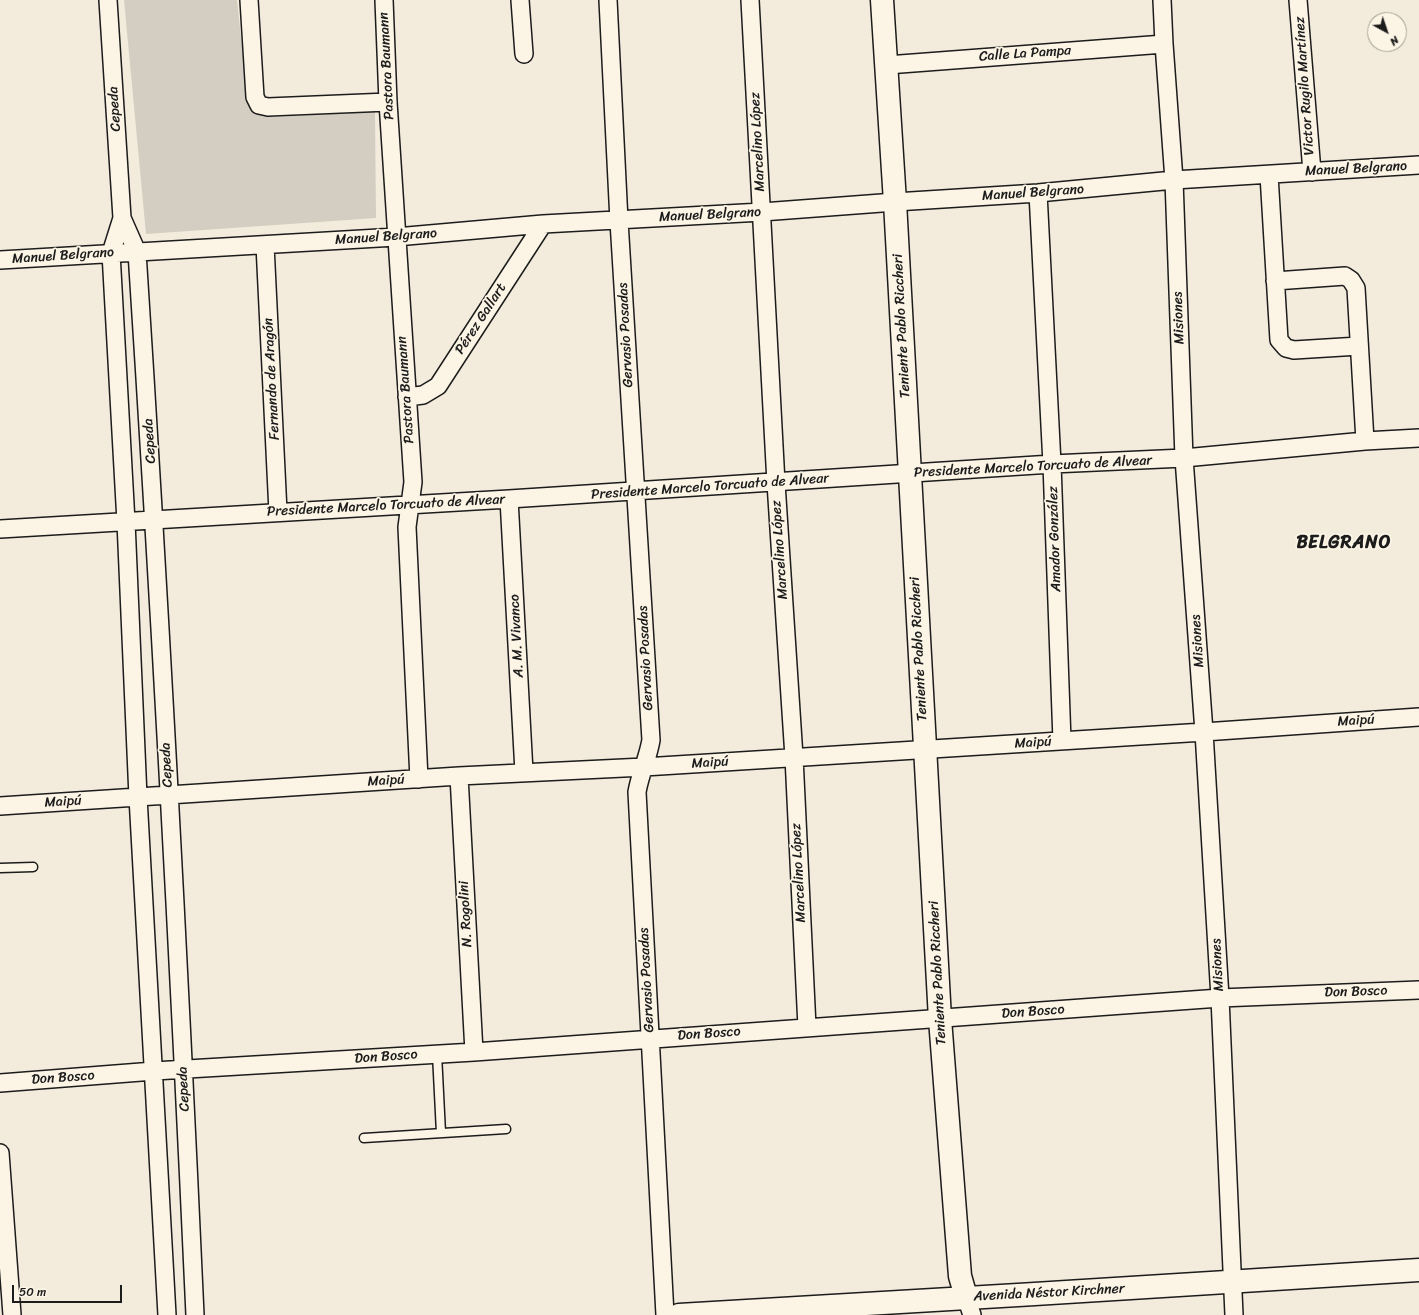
<!DOCTYPE html>
<meta charset="utf-8">
<style>
body{margin:0}
#map{position:relative;width:1419px;height:1315px;overflow:hidden;background:#f3ecdd;font-family:Sriracha,sans-serif}
canvas{display:block}
.north{position:absolute;left:1367px;top:12px;width:40px;height:40px;box-sizing:border-box;background:#fcf5e5;border:1px solid #a29e95;border-radius:50%;rotate:140deg;font-size:11px;font-weight:700;line-height:16px;text-align:center;color:#1c1c1c}
.north::after{content:'';display:block;margin:auto;width:14px;height:18px;background:#1c1c1c;clip-path:polygon(50% 0,100% 100%,50% 72%,0 100%)}
.scale{position:absolute;left:12px;top:1285px;width:110px;height:18px;box-sizing:border-box;border:2px solid #1c1c1c;border-top:0;padding-left:5px;font-size:12px;line-height:14px;white-space:nowrap;color:#1c1c1c;-webkit-text-stroke:3px #fcf5e5;paint-order:stroke}
</style>
<div id="map">
<canvas width="1419" height="1315"></canvas>
<div class="north">N</div>
<div class="scale">50 m</div>
</div>
<script>
const ctx = document.querySelector('canvas').getContext('2d');
ctx.lineJoin = 'round';
function fill(path, color) { ctx.fillStyle = color; ctx.fill(path, 'evenodd'); }
function trace(path, color, width, dash) { ctx.strokeStyle = color; ctx.lineWidth = width; ctx.lineCap = dash ? 'butt' : 'round'; ctx.setLineDash(dash || []); ctx.stroke(path); }
function label(font, color, halo, rows, align = 'center') {
  ctx.font = font + ' Sriracha,sans-serif'; ctx.lineWidth = 3.5; ctx.setLineDash([]); ctx.textBaseline = 'middle'; ctx.strokeStyle = halo; ctx.fillStyle = color; for (const [text, x, y, turn = 0] of rows) {
    ctx.save(); ctx.translate(x, y); ctx.rotate((+turn || 0) * Math.PI / 180); ctx.textAlign = isNaN(turn) ? turn : align; if (halo) ctx.strokeText(text, 0, 0); ctx.fillText(text, 0, 0); ctx.restore();
  }
}
const green = new Path2D(`
 M124,0H237L248,103L258,111L272,117L375,112L376,218L146,234Z`);
const lane = new Path2D(`
 M0,868L33,867
 M437,1054L441,1133
 M364,1138L506,1129`);
const street = new Path2D(`
 M108,0L122,218L137,252C160,606 179,960 195,1315
 M249,0L255,97L259,105L268,107L388,102
 M384,0L388,102L413,482L407,527L419,779
 M520,0L524,54
 M608,0L619,221L651,740C648,758 640,774 637,792L665,1315
 M750,0L776,483L794,757L807,1027
 M1162,0L1164,44L1174,180L1184,458L1204,732L1220,998L1234,1315
 M1298,0L1312,172
 M887,65L1164,44
 M1269,175L1279,340L1286,348L1294,350L1359,346
 M1038,193L1052,464L1062,741
 M122,218L111,253L126,522L138,797L167,1315
 M265,245L278,512
 M0,260L396,237L543,224L762,212L895,202L1038,193L1174,180L1419,165
 M1275,281L1345,276L1351,280L1356,288L1365,441
 M407,397L423,395L438,386L543,224
 M509,499L524,772
 M0,529L509,499L1052,464L1184,458L1365,441L1419,438
 M459,776L474,1052
 M0,806L459,776L644,767L1204,732L1419,717
 M0,1083L154,1071L474,1052L1220,998L1419,990
 M0,1153L12,1315
 M966,1297L972,1315`);
const secondary = new Path2D(`
 M882,0L895,202L940,1019L960,1276L966,1297
 M679,1315C926,1300 1172,1287 1419,1270`);
const streetNames = [
 ["Calle La Pampa",1025,54,-4],
 ["Pastora Baumann",387,66,-93],
 ["Victor Rugilo Martínez",1305,86,-94],
 ["Cepeda",115,109,-94],
 ["Marcelino López",758,142,-93],
 ["Manuel Belgrano",1356,169,-3],
 ["Manuel Belgrano",1033,193,-4],
 ["Manuel Belgrano",710,215,-3],
 ["Manuel Belgrano",386,237,-4],
 ["Manuel Belgrano",63,256,-4],
 ["Misiones",1179,318,-92],
 ["Pérez Gallart",481,319,-57],
 ["Teniente Pablo Riccheri",902,326,-93],
 ["Gervasio Posadas",626,335,-93],
 ["Fernando de Aragón",272,379,-93],
 ["Pastora Baumann",406,390,-94],
 ["Cepeda",150,441,-94],
 ["Presidente Marcelo Torcuato de Alvear",1033,467,-3],
 ["Presidente Marcelo Torcuato de Alvear",710,487,-4],
 ["Presidente Marcelo Torcuato de Alvear",386,506,-3],
 ["Amador González",1055,539,-92],
 ["Marcelino López",780,550,-94],
 ["A. M. Vivanco",517,636,-93],
 ["Misiones",1198,641,-94],
 ["Teniente Pablo Riccheri",919,649,-93],
 ["Gervasio Posadas",646,658,-93],
 ["Maipú",1356,721,-4],
 ["Maipú",1033,743,-4],
 ["Maipú",710,763,-4],
 ["Cepeda",167,765,-93],
 ["Maipú",386,781,-4],
 ["Maipú",63,802,-4],
 ["Marcelino López",799,873,-93],
 ["N. Rogolini",466,914,-93],
 ["Misiones",1218,965,-93],
 ["Teniente Pablo Riccheri",938,973,-93],
 ["Gervasio Posadas",647,980,-93],
 ["Don Bosco",1356,992,-2],
 ["Don Bosco",1033,1012,-4],
 ["Don Bosco",709,1034,-4],
 ["Don Bosco",386,1057,-4],
 ["Don Bosco",63,1078,-4],
 ["Cepeda",184,1089,-93],
 ["Avenida Néstor Kirchner",1049,1293,-3]
];
const districtNames = [
 ["BELGRANO",1344,543]
];
fill(green, '#d3cec1');
trace(lane, '#1c1c1c', 11);
trace(street, '#1c1c1c', 20);
trace(secondary, '#1c1c1c', 25);
trace(lane, '#fcf5e5', 8);
trace(street, '#fcf5e5', 17);
trace(secondary, '#fcf5e5', 22);
label('14px', '#1c1c1c', '#fcf5e5', streetNames);
ctx.letterSpacing = '1px';
label('bold 18px', '#1c1c1c', '#fcf5e5', districtNames);
ctx.letterSpacing = '0px';
</script>
